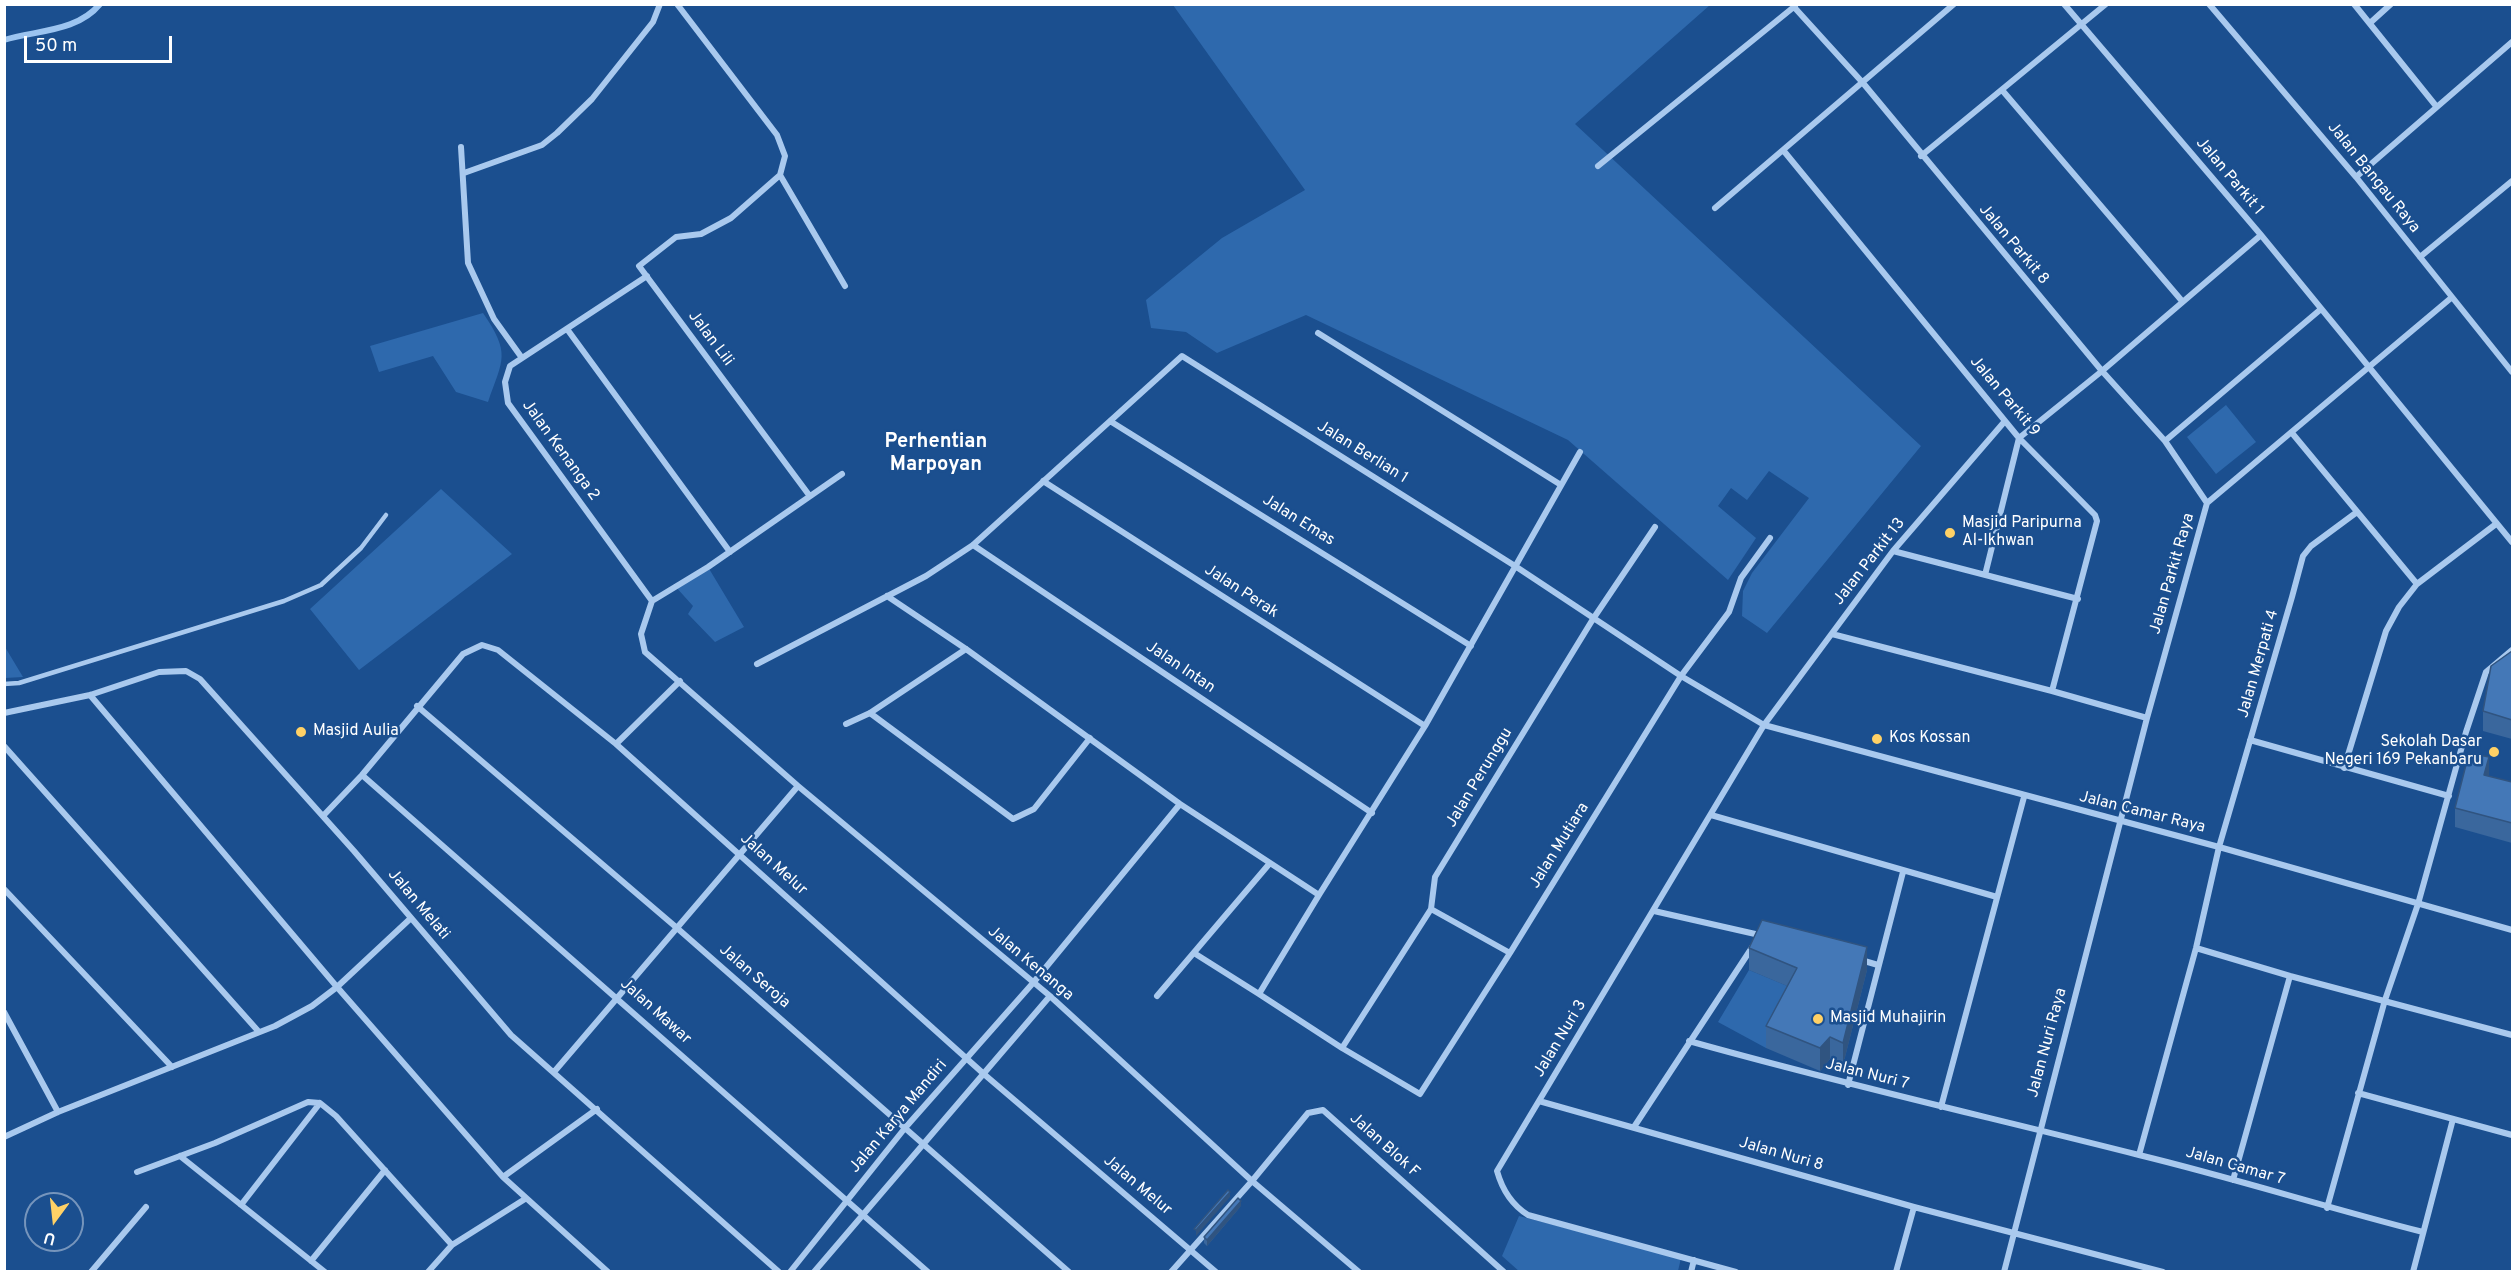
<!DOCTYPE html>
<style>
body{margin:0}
#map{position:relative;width:2517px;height:1276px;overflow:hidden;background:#1b4f8f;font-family:Overpass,sans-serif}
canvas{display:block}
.frame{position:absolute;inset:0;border:6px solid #fff;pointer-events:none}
.north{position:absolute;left:24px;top:1192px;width:60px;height:60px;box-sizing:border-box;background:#1b4f8f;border:2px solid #7695bc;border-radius:50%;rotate:195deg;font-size:16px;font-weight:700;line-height:24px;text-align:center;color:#fff}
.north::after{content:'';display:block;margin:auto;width:21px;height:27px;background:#ffd166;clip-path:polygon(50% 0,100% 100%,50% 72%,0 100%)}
.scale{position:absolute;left:24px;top:36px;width:148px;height:27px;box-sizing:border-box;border:3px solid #fff;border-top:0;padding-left:8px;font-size:18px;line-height:21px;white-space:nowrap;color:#fff;-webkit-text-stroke:4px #1b4f8f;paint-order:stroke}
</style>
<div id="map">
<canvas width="2517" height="1276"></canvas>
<div class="frame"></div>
<div class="north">U</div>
<div class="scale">50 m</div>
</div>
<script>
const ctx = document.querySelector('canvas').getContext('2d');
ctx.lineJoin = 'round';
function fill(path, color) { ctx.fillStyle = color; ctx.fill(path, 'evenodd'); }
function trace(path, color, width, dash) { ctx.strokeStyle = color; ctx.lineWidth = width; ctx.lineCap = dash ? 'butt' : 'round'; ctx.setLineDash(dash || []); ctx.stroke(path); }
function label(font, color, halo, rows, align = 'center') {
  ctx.font = font + ' Overpass,sans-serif'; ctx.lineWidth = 5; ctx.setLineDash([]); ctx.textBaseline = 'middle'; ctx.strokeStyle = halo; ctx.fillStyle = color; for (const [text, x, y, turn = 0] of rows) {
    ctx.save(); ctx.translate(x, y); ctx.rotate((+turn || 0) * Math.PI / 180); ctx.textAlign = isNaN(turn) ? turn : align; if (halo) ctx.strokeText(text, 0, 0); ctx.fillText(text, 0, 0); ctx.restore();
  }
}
const green = new Path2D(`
 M1173,5H1710L1575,124L1921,446L1767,633L1742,616L1743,591L1752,573L1809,498L1769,471L1747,500L1731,488L1718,506L1756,538L1728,580L1568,440L1306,315L1217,353L1186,332L1151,328L1146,300L1222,238L1305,190Z
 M483,313C511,354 503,359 488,402L456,392L433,356L379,372L370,346Z
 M2226,405L2256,442L2216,474L2187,437Z
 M441,489L512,554L359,670L310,609Z
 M708,567L744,627L715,642L688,614L693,606L675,586Z
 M5,647L23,677L5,678Z
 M1749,970L1797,990L1766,1048L1718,1022Z
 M1519,1216L1681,1258L1678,1271L1520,1272L1502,1256Z`);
const stream = new Path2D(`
 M4,40C37,30 77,32 100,4`);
const lane = new Path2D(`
 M4,684L19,683L284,601L321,585L361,548L386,515`);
const street = new Path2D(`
 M677,4L777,135L785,156L780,175L731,218L701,234L676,237L639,266L809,495
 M2064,4L2261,235L2512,542
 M2209,4L2356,177L2512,372
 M2354,4L2436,106
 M1794,7L1863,83L2102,371L2165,441L2207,503
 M2370,23L2391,4
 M2002,90L2182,301
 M461,147L468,263L494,319L522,358
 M1783,150L2019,438L2095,515L2097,521L2052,691
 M1921,156L2106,4
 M1598,166L1795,6
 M464,173L542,145L557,133L592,99L653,22L660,4
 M780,175L845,286
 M2356,177L2512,42
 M1715,208L1954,4
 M2420,257L2512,181
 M647,276L510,366L505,382L508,403L652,601
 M567,329L730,552
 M1318,333L1561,485
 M1110,421L1471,646
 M2292,433L2417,584
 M2165,441L2321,309
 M842,474L708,567L652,601L641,634L645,652L798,786L1050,996L1252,1181L1359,1272
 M1043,481L1425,726
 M973,545L1372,813
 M1893,551L2078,599
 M1985,575L2019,438L2102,371L2261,235
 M887,596L966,649L1180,804L1319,895L1425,726L1580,452
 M1832,634L2052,691L2147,718
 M757,664L926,576L973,545L1182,356L1515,566L1681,676L1764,725L2219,847L2512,930
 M90,695L337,987L503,1177L597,1109
 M417,706L677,928L1069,1272
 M4,713L90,695L159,672L186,671L200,679L354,851L511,1035L779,1272
 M870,713L1013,819L1034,809L1090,738
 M846,724L870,713L966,649
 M2250,740L2449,796
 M616,744L680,681
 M4,746L259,1032
 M2344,768L2386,631L2399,607L2417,584L2496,524
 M362,775L928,1272
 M1711,815L1997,897
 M323,816L362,775L463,654L482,645L498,650L616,744L985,1075L1216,1272
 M4,889L172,1067
 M1319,895L1259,994L1342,1048L1420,1094L1510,953
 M1431,909L1510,953L1681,676L1729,612L1741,578L1770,538
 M1654,911L1764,936
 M2196,948L2290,976L2512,1035
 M1194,953L1259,994
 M1861,960L1878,965
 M1157,996L1270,863
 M4,1012L58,1112
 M1689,1041C1838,1083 1989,1117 2139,1155C2234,1178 2328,1208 2423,1232
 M1342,1048L1431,909L1435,877L1593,619L1655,527
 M554,1072L798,786
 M1848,1085L1903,872
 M2358,1093L2512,1135
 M1539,1101L1914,1207L2163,1272
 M1941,1107L2024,797
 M1634,1127L1753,946
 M4,1137L58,1112L275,1026L312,1006L337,987L411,918
 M2139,1155L2196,948L2219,847L2292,597L2303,556L2311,546L2357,512
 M180,1156L325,1272
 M137,1172L215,1143L308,1102L320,1103L336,1116L452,1245
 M503,1177L608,1272
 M2233,1180L2290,976
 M241,1205L320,1103
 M2327,1208L2385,1000L2418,904L2466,732L2486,672L2512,650
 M311,1261L385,1170
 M91,1272L146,1207
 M428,1272L452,1245L525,1199
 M790,1272L905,1128L1033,983L1180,804
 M814,1272L1050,996
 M1171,1272L1252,1181L1308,1113L1323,1110L1504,1272
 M1691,1272L1694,1260
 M1736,1272L1528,1215C1512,1205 1502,1189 1497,1171L1764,725L1893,551L2005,421
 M1896,1272L1914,1207
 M2004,1272L2147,718L2207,503L2451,298
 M2413,1272L2453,1119`);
const wall = new Path2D(`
 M2512,651V739L2483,731V711Z
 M2489,776L2512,782V843L2455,827V808Z
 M1749,948L1867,970L1843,1065L1830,1059L1820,1071L1766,1048V1026L1787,986L1749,970Z
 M1241,1206L1207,1246L1204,1243V1237Z`);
const shadedWall = new Path2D(`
 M2489,757V776L2484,795V775Z
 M1867,947V970L1843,1065V1043Z
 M1830,1037V1059L1820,1071V1048Z
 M1230,1192V1197L1196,1236V1230Z
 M1241,1201V1206L1207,1246V1240Z`);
const building = new Path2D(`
 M2512,651V720L2483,711L2491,666Z
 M2469,753L2489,757L2484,775L2512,782V823L2455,808Z
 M1762,920L1867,947L1843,1043L1830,1037L1820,1048L1766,1026L1797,968L1749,948Z
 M1228,1190L1230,1192L1196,1230L1194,1229Z
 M1238,1198L1241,1201L1207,1240L1204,1237Z`);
const markers = [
 [1950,533,6,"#ffd166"],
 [301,732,6,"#ffd166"],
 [1877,739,6,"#ffd166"],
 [2494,752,6,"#ffd166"],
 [1818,1019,6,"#ffd166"]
];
const streetNames = [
 ["Jalan Parkit 1",2229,177,50],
 ["Jalan Bangau Raya",2373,178,51],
 ["Jalan Parkit 8",2013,245,50],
 ["Jalan Lili",710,339,53],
 ["Jalan Parkit 9",2004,397,50],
 ["Jalan Kenanga 2",560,451,54],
 ["Jalan Berlian 1",1362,453,32],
 ["Jalan Emas",1298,521,32],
 ["Jalan Parkit 13",1870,562,-52],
 ["Jalan Parkit Raya",2173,574,-74],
 ["Jalan Perak",1241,592,33],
 ["Jalan Merpati 4",2259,664,-74],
 ["Jalan Intan",1180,668,34],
 ["Jalan Perunggu",1480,778,-59],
 ["Jalan Camar Raya",2142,813,14],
 ["Jalan Mutiara",1560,846,-58],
 ["Jalan Melur",773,865,42],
 ["Jalan Melati",418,905,50],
 ["Jalan Kenanga",1030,964,40],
 ["Jalan Seroja",754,977,41],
 ["Jalan Mawar",655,1012,42],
 ["Jalan Nuri 3",1561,1039,-59],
 ["Jalan Nuri Raya",2048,1043,-75],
 ["Jalan Nuri 7",1867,1075,14],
 ["Jalan Karya Mandiri",899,1117,-50],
 ["Jalan Blok F",1384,1146,42],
 ["Jalan Nuri 8",1781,1155,16],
 ["Jalan Camar 7",2235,1167,16],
 ["Jalan Melur",1137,1186,40]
];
const poiNames = [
 ["Masjid Paripurna",1962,524],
 ["Al-Ikhwan",1962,542],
 ["Masjid Aulia",313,732],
 ["Kos Kossan",1889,739],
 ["Sekolah Dasar",2482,743,"right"],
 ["Negeri 169 Pekanbaru",2482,761,"right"],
 ["Masjid Muhajirin",1830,1019]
];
const quarterNames = [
 ["Perhentian",936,443],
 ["Marpoyan",936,466]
];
fill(green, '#2e69ad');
trace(stream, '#9cc4f0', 6);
trace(lane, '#a9c9ee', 4.5);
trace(street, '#a9c9ee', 6);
fill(wall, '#3a679d');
fill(shadedWall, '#305480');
fill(building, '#4478b7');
trace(building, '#305480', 1.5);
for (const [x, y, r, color] of markers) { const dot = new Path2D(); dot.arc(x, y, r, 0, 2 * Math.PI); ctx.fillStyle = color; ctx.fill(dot); trace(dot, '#1b4f8f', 2); }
label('16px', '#fff', '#1b4f8f', streetNames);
label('16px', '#fff', '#1b4f8f', poiNames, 'left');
label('bold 20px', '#fff', '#1b4f8f', quarterNames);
</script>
